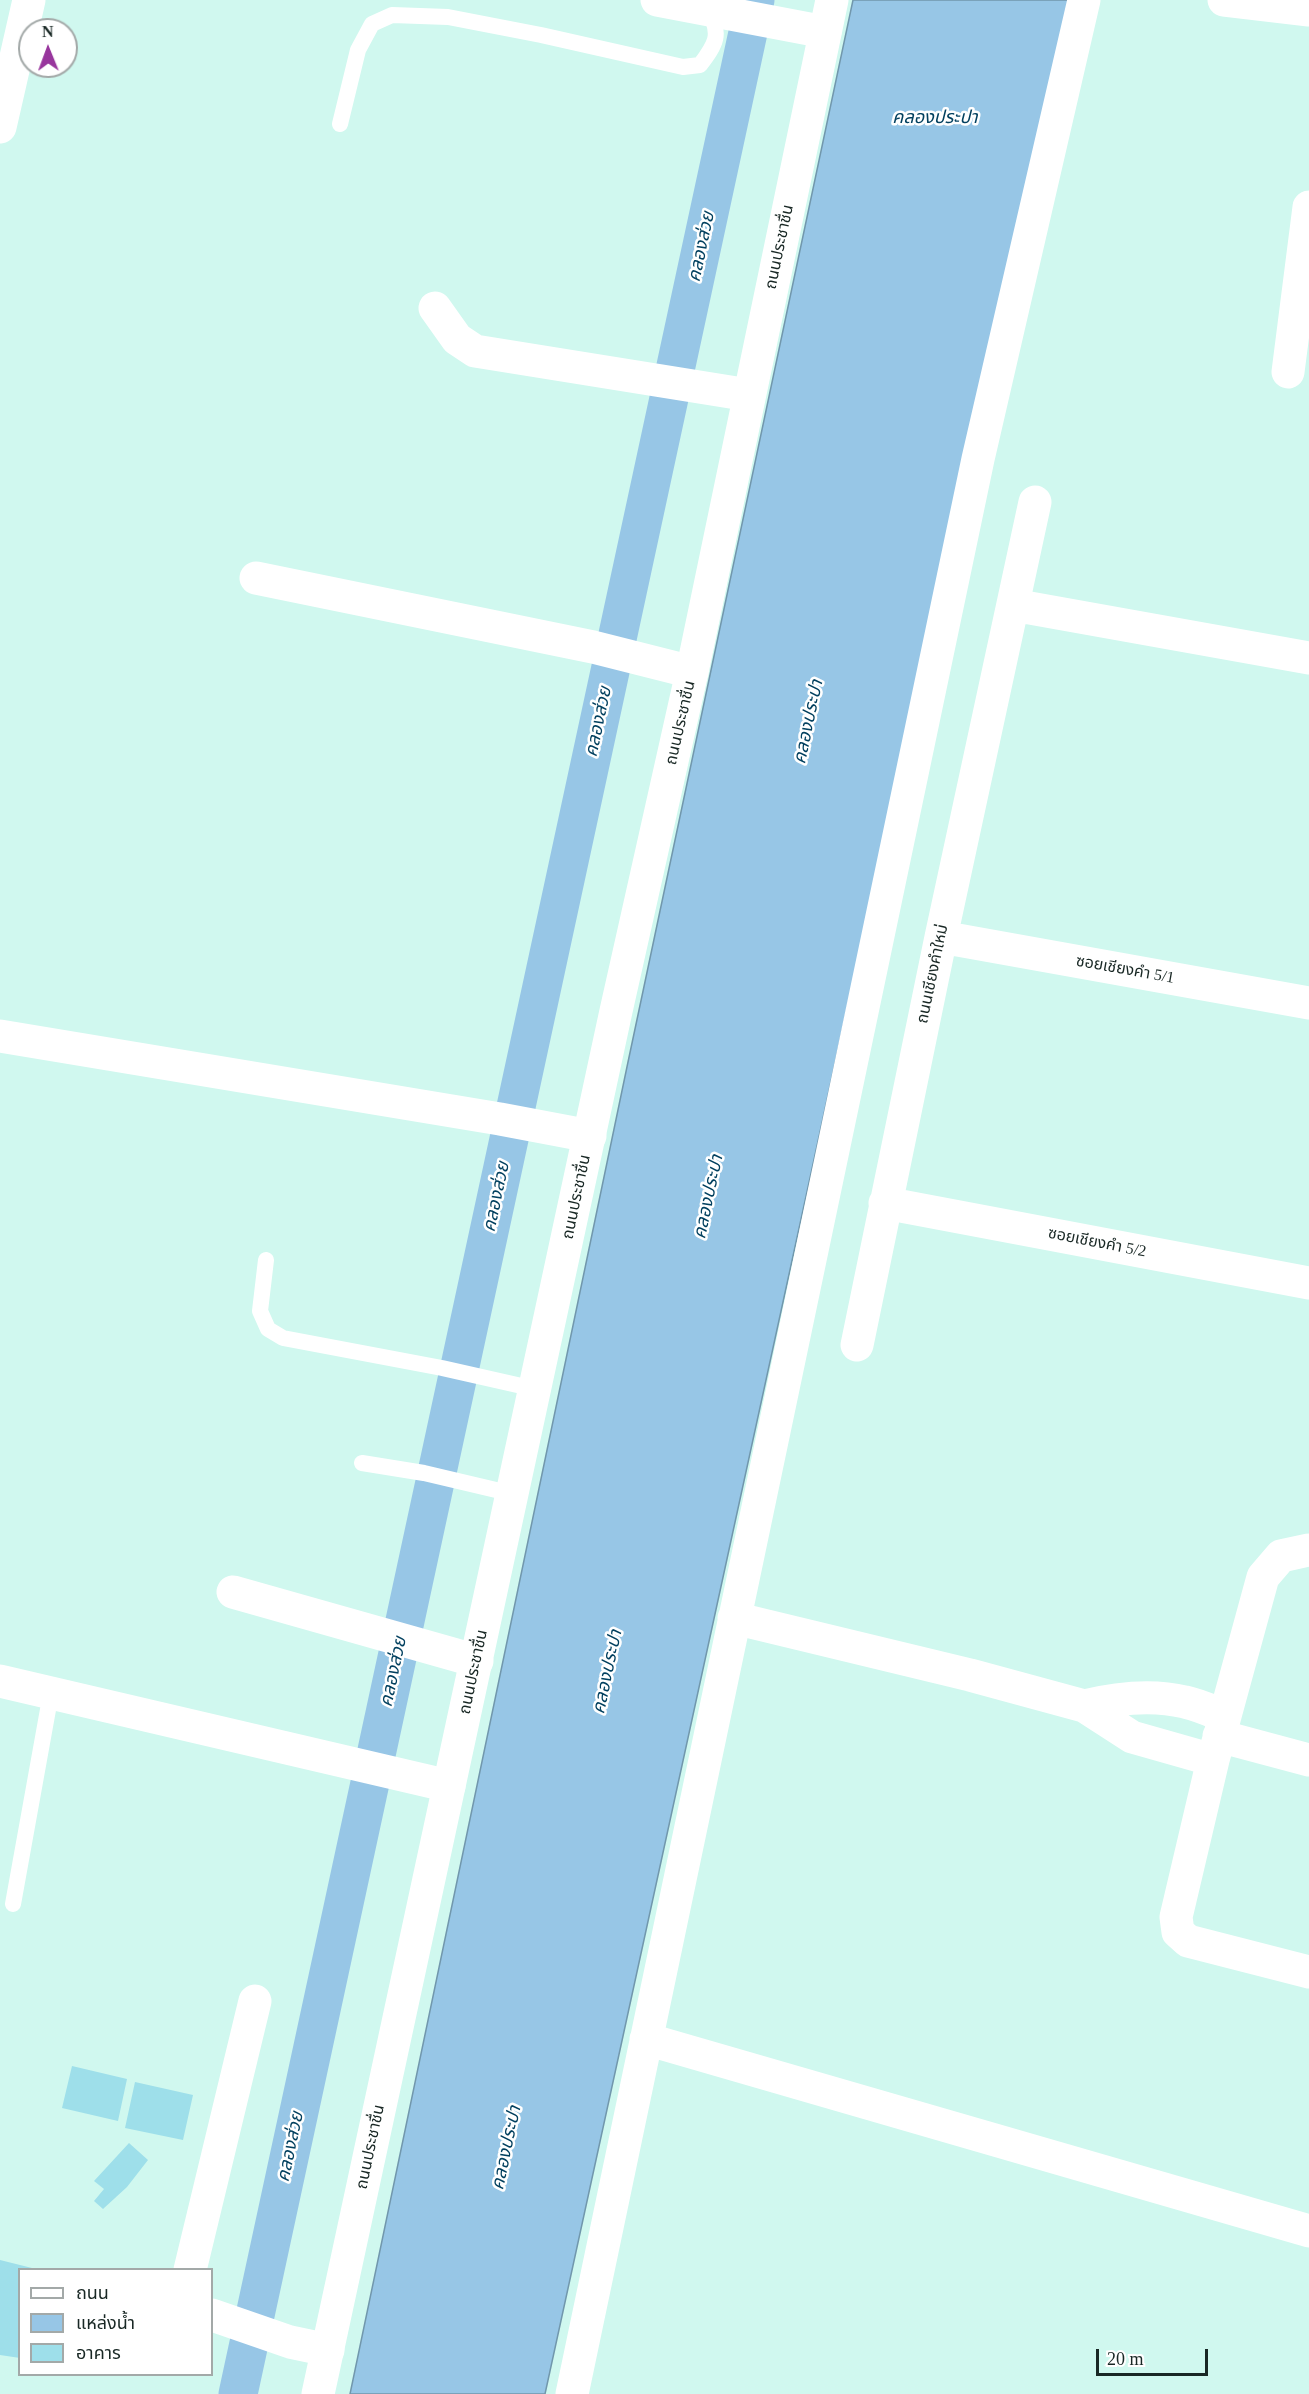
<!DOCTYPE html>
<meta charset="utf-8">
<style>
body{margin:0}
#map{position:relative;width:1309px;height:2394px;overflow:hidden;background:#d0f8ef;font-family:"Times New Roman","Noto Sans Thai",serif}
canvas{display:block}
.legend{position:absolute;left:18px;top:2268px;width:195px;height:108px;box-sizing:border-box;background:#fff;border:2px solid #a3a9a8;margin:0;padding:8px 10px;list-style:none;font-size:18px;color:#192825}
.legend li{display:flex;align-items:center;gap:12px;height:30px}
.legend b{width:30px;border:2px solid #a3a9a8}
.north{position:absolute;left:18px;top:18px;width:60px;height:60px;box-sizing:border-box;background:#fff;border:2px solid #a3a9a8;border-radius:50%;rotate:359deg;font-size:16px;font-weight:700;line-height:24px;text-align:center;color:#192825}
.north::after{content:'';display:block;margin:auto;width:21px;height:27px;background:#98369d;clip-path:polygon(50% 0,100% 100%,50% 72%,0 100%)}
.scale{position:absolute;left:1096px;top:2349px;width:112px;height:27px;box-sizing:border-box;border:3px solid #192825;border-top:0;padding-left:8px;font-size:18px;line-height:21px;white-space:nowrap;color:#192825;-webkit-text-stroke:4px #fff;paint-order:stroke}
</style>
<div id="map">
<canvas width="1309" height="2394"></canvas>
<ul class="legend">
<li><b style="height:8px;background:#fff"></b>ถนน</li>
<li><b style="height:16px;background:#97c6e6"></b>แหล่งน้ำ</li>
<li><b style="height:16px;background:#9edfea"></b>อาคาร</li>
</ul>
<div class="north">N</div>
<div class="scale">20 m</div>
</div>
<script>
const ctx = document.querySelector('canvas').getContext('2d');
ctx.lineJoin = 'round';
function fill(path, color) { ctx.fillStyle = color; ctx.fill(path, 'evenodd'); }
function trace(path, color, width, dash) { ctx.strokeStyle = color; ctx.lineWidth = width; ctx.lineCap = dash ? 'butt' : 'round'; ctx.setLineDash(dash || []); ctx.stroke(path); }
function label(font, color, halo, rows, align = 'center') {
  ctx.font = font + ' "Times New Roman","Noto Sans Thai",serif'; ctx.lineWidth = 5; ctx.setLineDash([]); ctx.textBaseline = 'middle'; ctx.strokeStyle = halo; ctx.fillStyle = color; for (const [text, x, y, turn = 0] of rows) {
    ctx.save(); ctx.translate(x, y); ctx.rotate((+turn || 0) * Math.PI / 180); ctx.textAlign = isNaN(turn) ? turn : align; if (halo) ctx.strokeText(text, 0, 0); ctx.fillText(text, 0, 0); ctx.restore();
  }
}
const water = new Path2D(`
 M853,0H1069L829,1091L545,2394H350L628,1062Z`);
const canal = new Path2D(`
 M238,2394L755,0`);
const building = new Path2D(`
 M72,2066L127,2079L118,2121L62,2108Z
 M135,2082L193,2095L183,2140L125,2128Z
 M129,2143L148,2160L127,2187L103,2209L94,2201L104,2189L94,2181Z
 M0,2260L36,2269L20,2270V2358L0,2355Z`);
const service = new Path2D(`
 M340,124L358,50L372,24L392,15L448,17L541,35L683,67L700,65C716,44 722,34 708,10
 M266,1260L260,1311L268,1329L283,1338L442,1368L535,1389
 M362,1463L424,1473L513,1494
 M13,1904L51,1693`);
const minor = new Path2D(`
 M657,0L825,32
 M1224,0L1309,10
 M0,127L29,0
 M435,308L457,339L475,351L749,395
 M1288,372L1309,207
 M256,578L593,647L692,672
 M1013,605L1309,658
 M941,937L1309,1003
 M0,1036L500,1119L590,1136
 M885,1203L1309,1283
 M857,1345L941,937L1035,502
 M1309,1550L1281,1556L1263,1577L1213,1760L1176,1917L1178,1932L1188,1941L1309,1972
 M233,1592L477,1661
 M734,1618L970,1675L1084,1706L1132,1737L1213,1760
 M0,1681L449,1786
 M1084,1706C1117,1698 1152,1694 1185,1702C1199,1705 1212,1711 1224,1716
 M1219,1736L1309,1760
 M646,2039L1309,2231
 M190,2270L255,2001
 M212,2315L290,2342L328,2350
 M572,2394L978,459L1084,0`);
const tertiary = new Path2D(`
 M318,2394L616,1011L692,672L832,0`);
const streetNames = [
 ["ถนนประชาชื่น",780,247,-78],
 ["ถนนประชาชื่น",681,723,-77],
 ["ซอยเชียงคำ 5/1",1125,970,10],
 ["ถนนเชียงคำใหม่",933,974,-78],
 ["ถนนประชาชื่น",577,1197,-78],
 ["ซอยเชียงคำ 5/2",1097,1243,11],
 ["ถนนประชาชื่น",474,1672,-78],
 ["ถนนประชาชื่น",371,2147,-78]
];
const waterNames = [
 ["คลองประปา",935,118],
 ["คลองส่วย",702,247,-78],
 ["คลองส่วย",599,722,-78],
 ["คลองประปา",809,722,-78],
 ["คลองส่วย",497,1197,-78],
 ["คลองประปา",709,1197,-78],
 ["คลองส่วย",394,1672,-78],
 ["คลองประปา",608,1672,-78],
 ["คลองส่วย",291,2147,-78],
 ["คลองประปา",507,2148,-78]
];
fill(water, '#97c6e6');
trace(water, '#7197ac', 1.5);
trace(canal, '#97c6e6', 39);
fill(building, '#9edfea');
trace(service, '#fff', 16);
trace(minor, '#fff', 33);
trace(tertiary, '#fff', 33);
label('16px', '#192825', '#fff', streetNames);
label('italic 18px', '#02405f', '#fff', waterNames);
</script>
